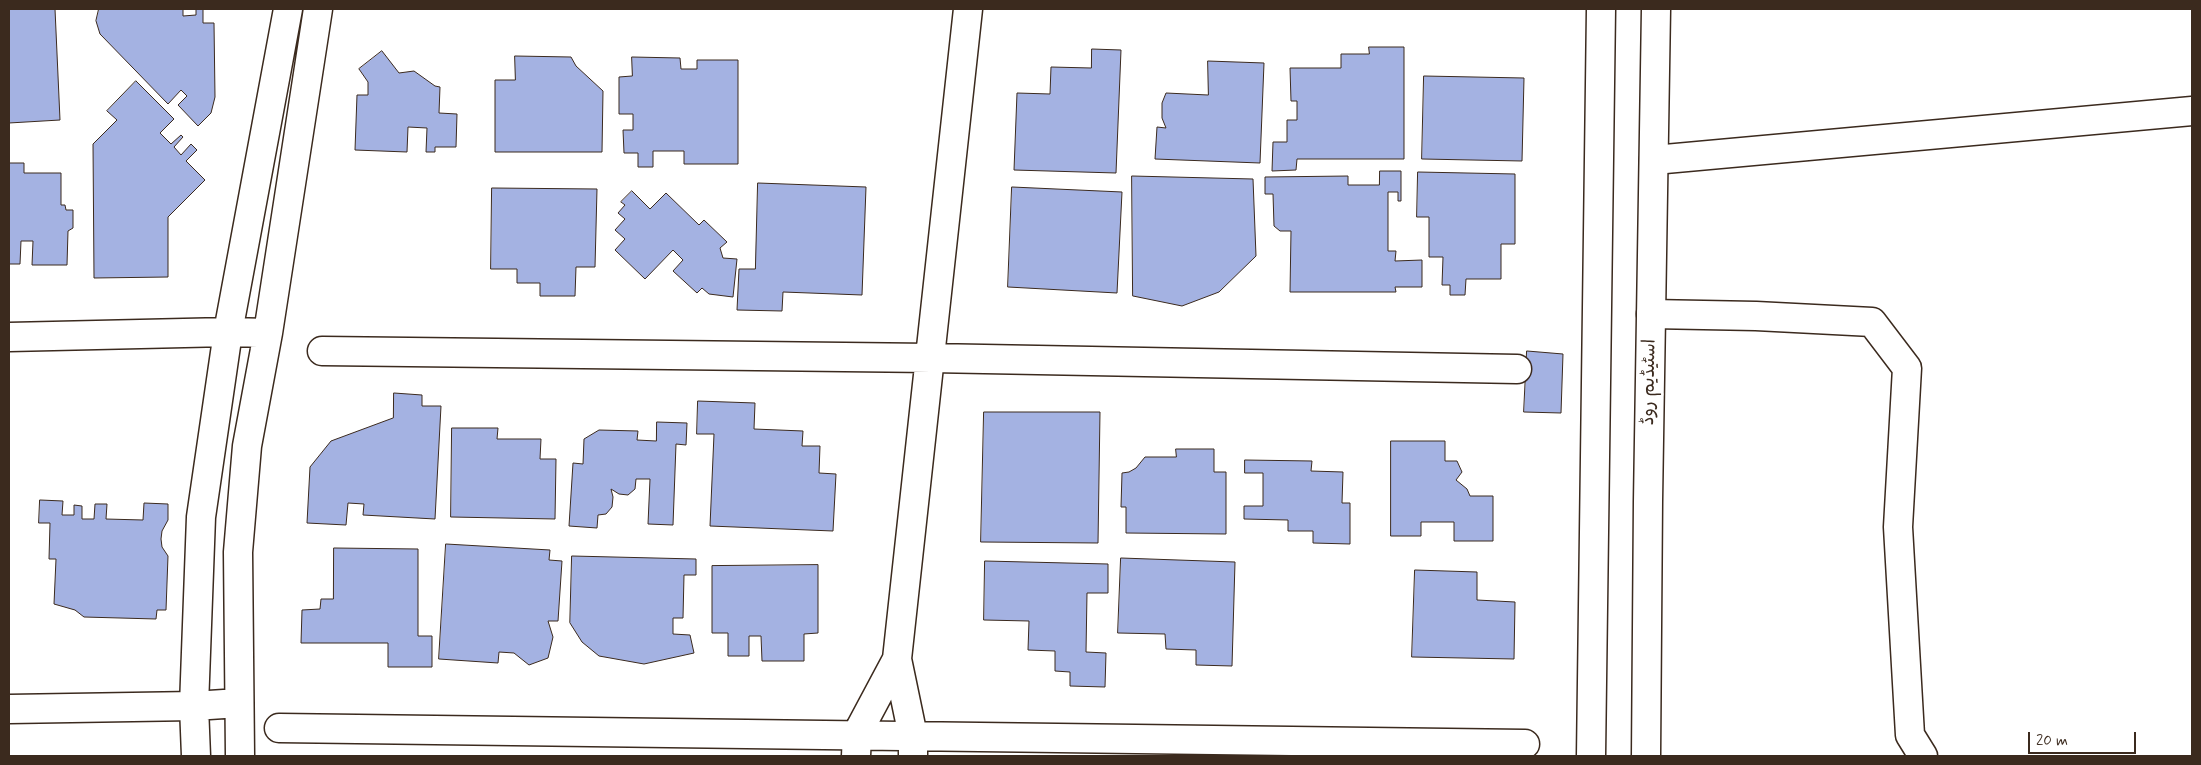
<!DOCTYPE html>
<meta charset="utf-8">
<style>
body{margin:0}
#map{position:relative;width:2201px;height:765px;overflow:hidden;background:#fff;font-family:Mynerve,sans-serif}
canvas{display:block}
.frame{position:absolute;inset:0;border:10px solid #3b2a1e;pointer-events:none}
.scale{position:absolute;left:2028px;top:732px;width:108px;height:22px;box-sizing:border-box;border:2px solid #3b2a1e;border-top:0;padding-left:6px;font-size:15px;line-height:18px;white-space:nowrap;color:#3b2a1e;-webkit-text-stroke:4px #fff;paint-order:stroke}
</style>
<div id="map">
<canvas width="2201" height="765"></canvas>
<div class="frame"></div>
<div class="scale">20 m</div>
</div>
<script>
const ctx = document.querySelector('canvas').getContext('2d');
ctx.lineJoin = 'round';
function fill(path, color) { ctx.fillStyle = color; ctx.fill(path, 'evenodd'); }
function trace(path, color, width, dash) { ctx.strokeStyle = color; ctx.lineWidth = width; ctx.lineCap = dash ? 'butt' : 'round'; ctx.setLineDash(dash || []); ctx.stroke(path); }
function label(font, color, halo, rows, align = 'center') {
  ctx.font = font + ' Mynerve,"Playpen Sans Arabic",sans-serif'; ctx.lineWidth = 4.5; ctx.setLineDash([]); ctx.textBaseline = 'middle'; ctx.strokeStyle = halo; ctx.fillStyle = color; for (const [text, x, y, turn = 0] of rows) {
    ctx.save(); ctx.translate(x, y); ctx.rotate((+turn || 0) * Math.PI / 180); ctx.textAlign = isNaN(turn) ? turn : align; if (halo) ctx.strokeText(text, 0, 0); ctx.fillText(text, 0, 0); ctx.restore();
  }
}
const building = new Path2D(`
 M9,9H55L60,120L9,123Z
 M99,9H183V16L196,15V9H203V23H214L215,97L211,113L198,126L178,105L187,96L181,90L168,104L100,34L96,21Z
 M1369,47H1404V159H1297L1296,170L1272,171L1273,142H1287V120H1297V101H1291L1290,68H1341V54H1369Z
 M1092,49L1121,50L1116,173L1014,170L1017,93L1050,94L1051,67L1091,68Z
 M382,51L399,73L414,71L435,86L440,87L439,113L457,114L456,147H435V152H426L427,128L408,127L407,152L355,150L357,95H368V82L359,69Z
 M515,56L571,57L576,66L603,91L602,152H495V80H515Z
 M632,57L680,58L681,69H697V60H738V164H684V151H653V167H638V153H624L623,130H633V114H619V77L632,76Z
 M1208,61L1264,63L1260,163L1155,159L1157,127L1166,128L1162,118V103L1166,93L1208,95Z
 M1424,76L1524,78L1522,161L1422,159Z
 M136,81L174,119L160,133L171,144L181,135L183,137L174,147L181,155L191,144L197,150L186,161L205,180L168,217V277L94,278L93,144L117,120L107,111Z
 M9,163H24V173H61V205H65L66,210H73V228L68,231L67,265H32L33,241H21L20,264H9Z
 M1380,171H1401V201H1398V192H1388V251H1396L1395,261L1422,260V287H1395L1396,292H1290L1291,231H1280L1274,226L1273,194H1265V177L1348,176V185H1379Z
 M1418,172L1515,174V244H1501V279H1466L1465,295H1450V285H1442L1443,257H1429V217H1417Z
 M1132,176L1253,179L1256,256L1219,292L1182,306L1133,296Z
 M758,183L866,187L862,295L783,292L782,311L737,310L739,269H755Z
 M1012,187L1122,192L1117,293L1008,287Z
 M492,188L597,189L595,267H576L575,296H540V283H517V269H491Z
 M632,191L650,209L666,193L699,225L704,220L727,242L720,248L723,258L737,259L733,297L709,294L702,288L697,293L673,271L683,260L673,250L645,279L615,250L625,239L615,230L625,219L618,213L625,205L621,202Z
 M1527,351L1563,354L1561,413L1524,412Z
 M394,393L422,395V406H441L435,519L363,515L364,504L348,503L346,525L307,523L310,467L331,441L393,418Z
 M698,401L755,403L754,429L803,431L802,446H820L819,473L836,474L833,531L710,526L714,434H697Z
 M984,412H1100L1098,543L981,542Z
 M657,422L687,423L686,445L676,444L673,525L648,524L650,479H636L635,489L628,495L619,494L611,489L613,497L612,507L606,514L598,515L597,528L569,526L573,463L583,464L584,439L599,430L638,431L637,440L656,441Z
 M452,428H498L497,439H541L540,459H556L555,519L451,517Z
 M1391,441H1445V461H1457L1462,472L1456,480L1467,489L1470,496H1493V541H1454V522H1421V536H1391Z
 M1176,449H1214V472H1226V534L1126,533V507H1121L1122,473L1129,472L1136,468L1145,457H1176Z
 M1245,460L1312,461L1311,471L1343,472L1342,503H1350V544L1313,543V531H1288V520L1244,519V506H1263V473H1245Z
 M40,500L63,501L62,515H74V505L82,506V519H94L95,504H107L106,519L143,520L144,503L168,504V520L162,531L161,539L162,547L168,556L166,610H157L156,619L84,617L75,610L54,604L56,559H49L50,523H39Z
 M446,544L550,550L549,560L562,561L558,621H548L553,637L548,658L529,665L514,653L499,652L498,663L439,659Z
 M334,548L418,549V636H432V667H388V643H301L302,610L320,609L321,599H333Z
 M572,556L696,559V575H684L683,618H673V634L690,635L694,653L644,664L599,656L582,642L570,623Z
 M1121,558L1235,562L1232,666L1196,665V650L1166,649L1165,634L1118,633Z
 M985,561L1108,564V593H1087L1086,652L1106,653L1105,687L1070,686V672L1055,671V651L1028,650L1029,621L984,620Z
 M818,565V633L804,634V661H762L761,636H749V656H728V633H712V566Z
 M1415,570L1477,572V600L1515,602L1514,659L1412,657Z`);
const street = new Path2D(`
 M1654,160L2192,111
 M1651,314L1756,316L1872,322L1907,368L1898,527L1910,735L1923,756
 M9,337L228,332L268,333
 M322,351L931,358L1517,369
 M9,709L194,706L239,703
 M279,728L1525,744
 M196,756L194,706L201,517L228,332L288,9
 M240,756L238,552L247,446L268,333L318,9
 M856,756L857,734L897,659
 M913,756V736L897,659L968,9`);
const primary = new Path2D(`
 M1591,756L1601,9
 M1646,756L1648,501L1656,9`);
const streetNames = [
 ["اسٹیڈیم روڈ",1650,382,-89]
];
fill(building, '#a4b2e2');
trace(building, '#3b2a1e', 1);
trace(street, '#3b2a1e', 31);
trace(primary, '#3b2a1e', 31);
trace(street, '#fff', 28);
trace(primary, '#fff', 28);
label('18px', '#3b2a1e', '#fff', streetNames);
</script>
